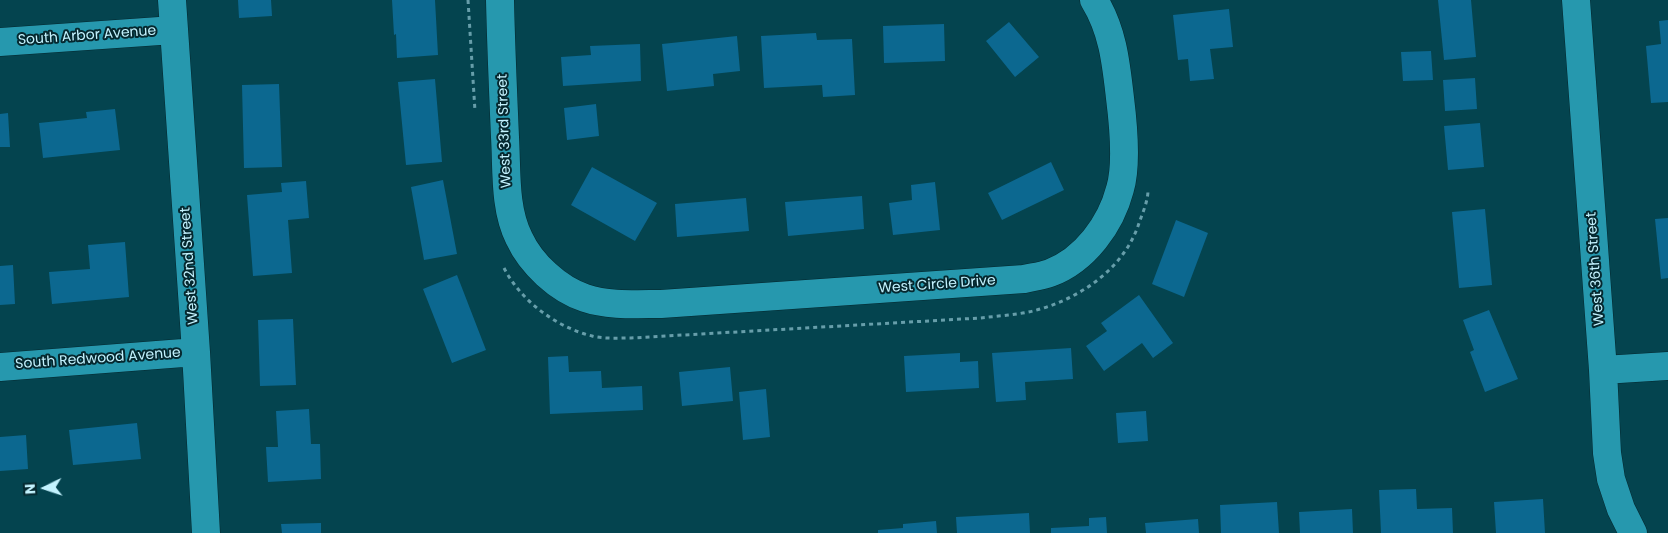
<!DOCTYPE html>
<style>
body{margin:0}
#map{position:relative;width:1668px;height:533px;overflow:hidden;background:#04444f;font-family:Poppins,sans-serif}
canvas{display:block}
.north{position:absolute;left:20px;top:463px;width:50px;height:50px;-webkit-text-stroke:4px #05282f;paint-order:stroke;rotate:266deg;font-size:14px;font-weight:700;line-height:20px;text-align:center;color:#c3f2fe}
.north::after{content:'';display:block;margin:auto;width:18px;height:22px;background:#c3f2fe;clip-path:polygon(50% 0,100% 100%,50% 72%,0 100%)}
</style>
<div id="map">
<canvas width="1668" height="533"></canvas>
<div class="north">N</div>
</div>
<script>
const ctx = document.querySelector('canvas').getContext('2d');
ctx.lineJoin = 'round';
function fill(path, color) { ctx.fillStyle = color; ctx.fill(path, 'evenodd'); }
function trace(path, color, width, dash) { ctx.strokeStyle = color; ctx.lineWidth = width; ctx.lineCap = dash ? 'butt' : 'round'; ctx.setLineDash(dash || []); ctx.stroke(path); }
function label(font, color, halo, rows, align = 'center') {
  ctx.font = font + ' Poppins,sans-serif'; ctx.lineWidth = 4; ctx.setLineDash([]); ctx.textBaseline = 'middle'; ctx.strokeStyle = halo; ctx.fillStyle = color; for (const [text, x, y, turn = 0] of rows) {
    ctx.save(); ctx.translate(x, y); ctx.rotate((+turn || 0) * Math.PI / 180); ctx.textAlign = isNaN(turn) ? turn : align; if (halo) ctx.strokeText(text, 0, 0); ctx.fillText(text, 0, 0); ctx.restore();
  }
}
const building = new Path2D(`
 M238,0H271L272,16L239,18Z
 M392,0H435L438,55L397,58L396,34L394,35Z
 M1438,0H1471L1476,57L1444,60Z
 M1229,9L1233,47L1210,49L1214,79L1190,81L1188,59L1178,60L1173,15Z
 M1668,20V102L1651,103L1646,46L1661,44L1659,21Z
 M1009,22L1039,57L1015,77L986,41Z
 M944,24L945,61L884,63L883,26Z
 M816,33L817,40L852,39L855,95L823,97L822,85L764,88L761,36Z
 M737,36L740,71L713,74L714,86L667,91L662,44Z
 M640,44L641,81L563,86L561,57L591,55L590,46Z
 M1431,51L1433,80L1403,81L1401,52Z
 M1475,78L1477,109L1445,111L1443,80Z
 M435,79L442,162L406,165L398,82Z
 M279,84L282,167L244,168L242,85Z
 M596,104L599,136L567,140L564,108Z
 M115,109L120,150L43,158L39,123L87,118L86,112Z
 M8,113L10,147H0V114Z
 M1480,123L1484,167L1448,170L1444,126Z
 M1051,162L1064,190L1002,220L988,193Z
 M592,167L657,203L635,241L571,205Z
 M443,180L457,254L424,260L411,187Z
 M306,181L309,218L288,220L292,273L253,276L247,195L282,192L281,183Z
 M935,182L940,230L893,235L889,203L912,200L911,185Z
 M862,196L864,229L788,236L785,202Z
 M746,198L749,231L677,237L675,204Z
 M1485,209L1492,285L1459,288L1452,212Z
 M1668,218V278L1661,279L1655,219Z
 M1176,220L1208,233L1184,297L1152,284Z
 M125,242L129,297L52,304L49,272L90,269L88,245Z
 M13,265L15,304L0,305V266Z
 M457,275L486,350L452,363L423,289Z
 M1139,295L1173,343L1153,358L1142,343L1104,371L1086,346L1107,331L1101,323Z
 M1489,310L1518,379L1485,392L1470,352L1474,350L1463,320Z
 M293,319L296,385L260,386L258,320Z
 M1071,348L1073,379L1025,382L1026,400L996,402L992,353Z
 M960,353V362L978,361L979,388L906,392L904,356Z
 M568,356L569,372L601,371L602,388L642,386L643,410L550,414L548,357Z
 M730,367L733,401L682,406L679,372Z
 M766,389L770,437L743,440L739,392Z
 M309,409L311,444H320L321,479L268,482L266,447H278L276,411Z
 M1146,411L1148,441L1118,443L1116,413Z
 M137,423L141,459L73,465L69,430Z
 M26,435L28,469L0,471V437Z
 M1416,489L1417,509L1452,508L1453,533H1381L1379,490Z
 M1543,499L1545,533H1496L1494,502Z
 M1277,502L1279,533H1221L1220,505Z
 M1352,509L1353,533H1300L1299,512Z
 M1029,513L1030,533H957L956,517Z
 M1106,517L1107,533H1051V528L1089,526V518Z
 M1198,519L1199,533H1146L1145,523Z
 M936,521L937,533H878V530L903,528V524Z
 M321,523V533H282L281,524Z`);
const path = new Path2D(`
 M468,0L475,111
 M504,268C521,301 556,327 592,336C604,339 618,338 631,338L980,318C997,316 1016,315 1033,311C1077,300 1122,271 1138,226C1142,214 1148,202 1148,190`);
const minor = new Path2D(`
 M172,0L196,352L206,533
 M500,0C501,46 503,91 505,137C507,170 504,208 519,238C531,264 558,289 585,298C608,306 638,304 661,304L1024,279C1033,277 1042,276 1050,273C1085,260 1111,224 1120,189C1127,166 1123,122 1120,98C1116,63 1113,31 1094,0
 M1576,0L1603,370L1607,453L1611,479L1621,509L1633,533
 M0,42L174,30
 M0,367L196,352
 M1603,370L1668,366`);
const streetNames = [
 ["South Arbor Avenue",87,36,-4],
 ["West 33rd Street",505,131,-92],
 ["West 32nd Street",190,266,-94],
 ["West 36th Street",1596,269,-94],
 ["West Circle Drive",937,285,-4],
 ["South Redwood Avenue",98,359,-4]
];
fill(building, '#0c6890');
trace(minor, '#05282f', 29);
trace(path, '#679eaa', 3, [4, 4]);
trace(minor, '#2698ae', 28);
label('14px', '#c3f2fe', '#05282f', streetNames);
</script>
